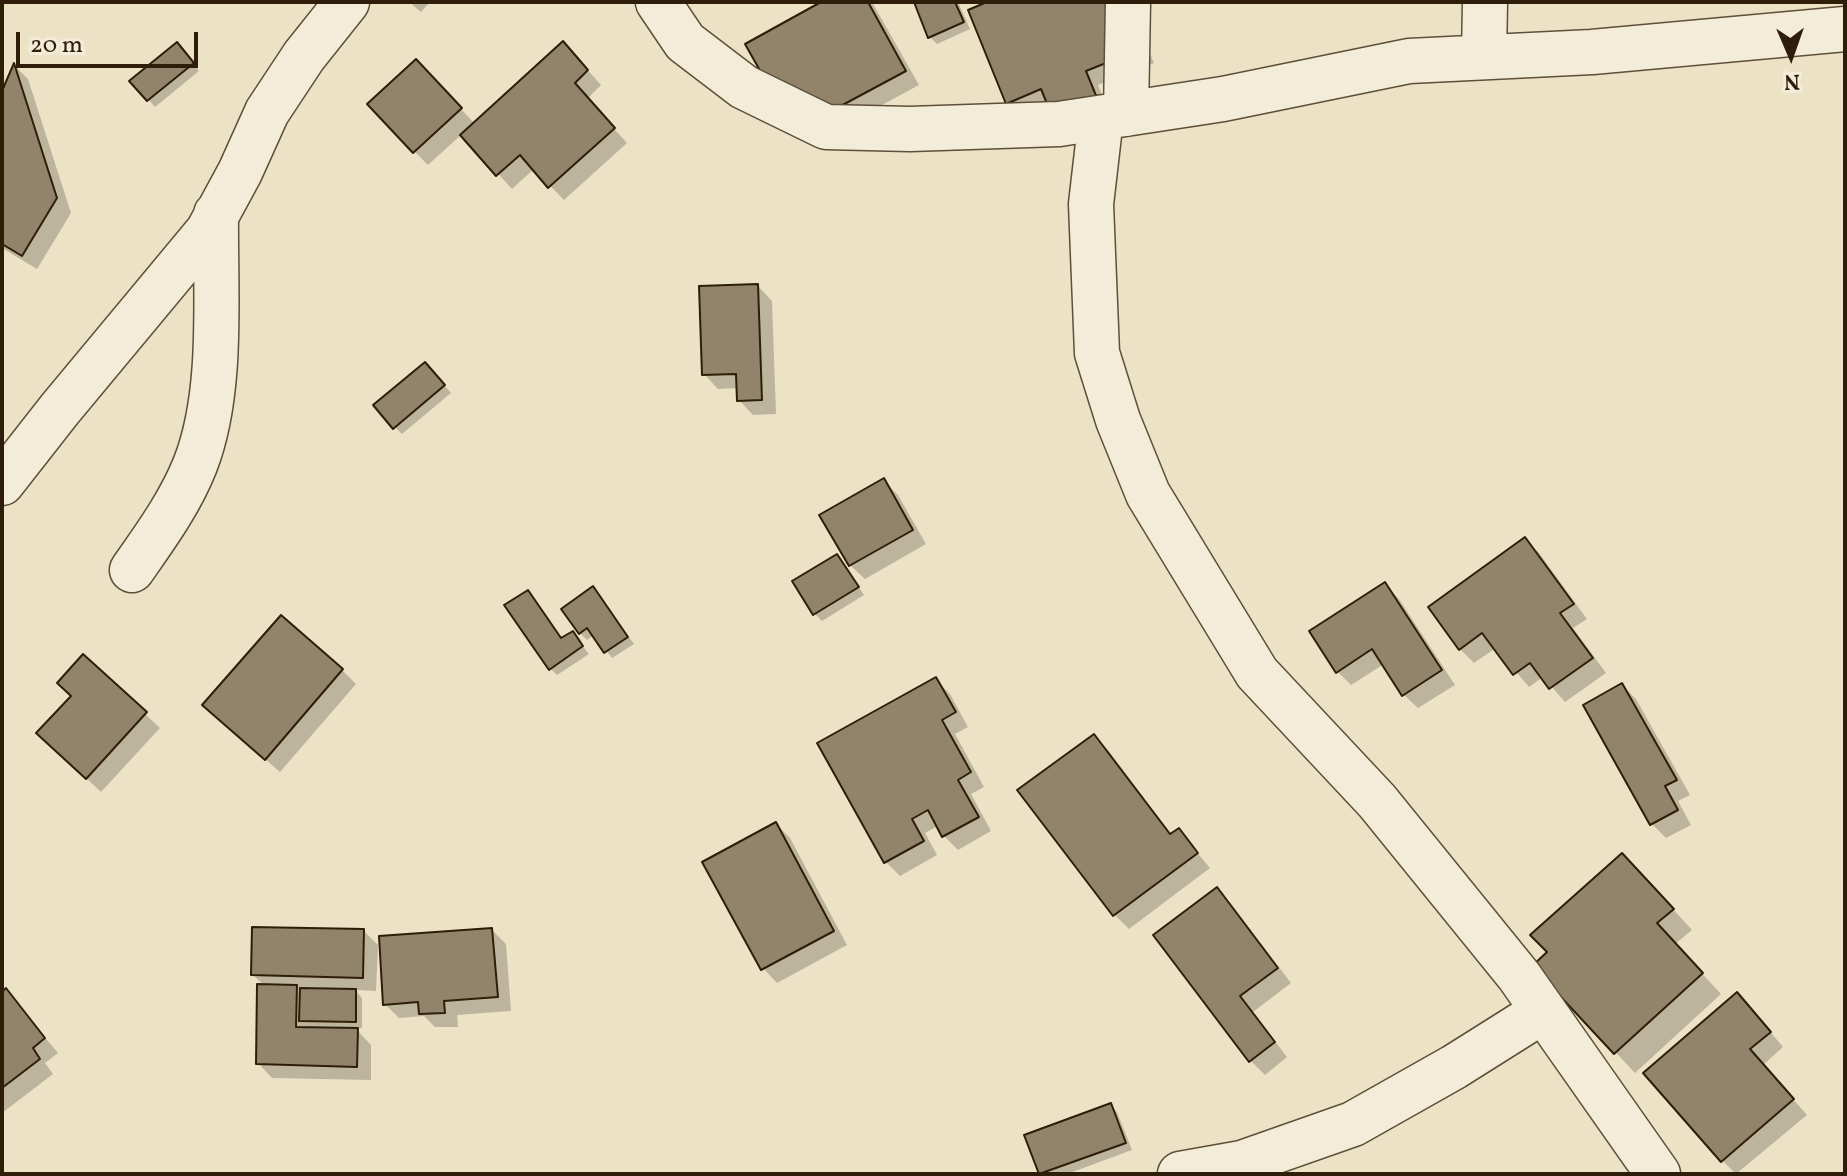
<!DOCTYPE html>
<style>
body{margin:0}
#map{position:relative;width:1847px;height:1176px;overflow:hidden;background:#ece2c5;font-family:Vollkorn,serif}
canvas{display:block}
.frame{position:absolute;inset:0;border:4px solid #2e1e09;pointer-events:none}
.north{position:absolute;left:1751px;top:16px;width:80px;height:80px;-webkit-text-stroke:6px #f3ecd9;paint-order:stroke;rotate:178deg;font-size:22px;font-weight:700;line-height:32px;text-align:center;color:#2e1e09}
.north::after{content:'';display:block;margin:auto;width:28px;height:36px;background:#2e1e09;clip-path:polygon(50% 0,100% 100%,50% 72%,0 100%)}
.scale{position:absolute;left:16px;top:32px;width:182px;height:36px;box-sizing:border-box;border:4px solid #2e1e09;border-top:0;padding-left:10px;font-size:24px;line-height:28px;white-space:nowrap;color:#2e1e09;-webkit-text-stroke:6px #f3ecd9;paint-order:stroke}
</style>
<div id="map">
<canvas width="1847" height="1176"></canvas>
<div class="frame"></div>
<div class="north">N</div>
<div class="scale">20 m</div>
</div>
<script>
const ctx = document.querySelector('canvas').getContext('2d');
ctx.lineJoin = 'round';
function fill(path, color) { ctx.fillStyle = color; ctx.fill(path, 'evenodd'); }
function trace(path, color, width, dash) { ctx.strokeStyle = color; ctx.lineWidth = width; ctx.lineCap = dash ? 'butt' : 'round'; ctx.setLineDash(dash || []); ctx.stroke(path); }
const shadow = new Path2D(`
 M409,2H430L421,12Z
 M826,2H872L919,85L810,144L796,130Z
 M916,2H958L970,29L937,44L930,37Z
 M993,2H1128L1154,63L1098,85L1109,112L1022,117L1008,103Z
 M184,51L199,71L155,107L132,81Z
 M577,58L601,85L587,99L627,143L564,200L534,169L512,189L462,134L428,165L414,151L430,76L475,124Z
 M15,66L28,79L71,213L37,269L2,248V96Z
 M758,286L772,301L776,414L753,415L739,400V388L718,389L704,374Z
 M432,371L451,393L402,434L395,427Z
 M884,481L898,495L926,544L865,579L850,565Z
 M1525,539L1539,553L1587,619L1573,628L1606,673L1565,702L1543,677L1529,687L1496,648L1474,663L1460,649Z
 M837,556L864,595L822,621L815,614Z
 M1385,584L1399,599L1455,685L1418,708L1403,694L1384,664L1351,685L1337,671Z
 M593,589L634,644L612,658L594,635L587,640L580,633L564,609Z
 M528,592L562,640L572,633L589,654L557,675L550,668Z
 M84,657L160,728L101,792L53,747L73,696Z
 M342,670L356,684L280,772L219,719Z
 M936,680L950,694L968,727L955,734L984,787L971,794L991,831L958,850L944,836L938,826L925,833L937,855L900,876L886,862L819,744Z
 M1622,685L1636,699L1690,795L1678,801L1691,825L1666,838L1652,824L1585,706Z
 M1093,736L1108,750L1172,835L1178,830L1210,868L1129,929L1115,915Z
 M776,824L790,838L847,945L777,983L763,968Z
 M1642,875L1692,930L1675,944L1721,994L1635,1073L1535,966Z
 M1217,890L1231,904L1291,983L1253,1012L1287,1057L1265,1075L1251,1061Z
 M492,930L506,944L511,1011L457,1015L458,1027H435L424,1016L399,1018L385,1004Z
 M364,931L378,945L376,991L355,990L362,998V1028H355L371,1045V1080L272,1078L258,1063L265,986L253,975Z
 M6,991L58,1053L45,1063L53,1074L2,1113V994Z
 M1751,1009L1783,1047L1763,1065L1807,1115L1736,1174L1722,1160Z
 M1110,1105L1117,1112L1132,1150L1067,1174H1041L1027,1137Z`);
const building = new Path2D(`
 M821,2H868L906,71L794,131L745,44Z
 M914,2H955L964,22L928,38Z
 M987,2H1122L1141,49L1086,71L1097,98L1052,116L1041,89L1006,104L968,10Z
 M563,41L588,70L575,83L615,128L548,188L520,155L496,176L460,135Z
 M177,42L194,63L147,101L129,81Z
 M416,59L462,108L413,153L367,104Z
 M14,63L57,198L22,256L2,244V91Z
 M758,284L762,400L737,401L736,374L702,375L699,286Z
 M425,362L445,385L393,429L373,405Z
 M884,478L913,530L849,566L819,515Z
 M1525,537L1574,604L1560,613L1593,658L1549,689L1530,663L1513,675L1482,633L1459,650L1428,607Z
 M837,554L859,587L813,615L792,581Z
 M1385,582L1442,670L1402,696L1372,649L1336,673L1309,631Z
 M593,586L628,637L604,653L587,628L579,634L561,609Z
 M528,590L561,638L573,631L583,646L549,670L504,605Z
 M281,615L343,669L265,760L202,705Z
 M83,654L147,712L86,779L36,733L71,696L57,683Z
 M936,677L956,712L942,720L971,772L958,780L979,817L942,837L928,810L912,819L924,841L884,863L817,743Z
 M1622,683L1677,780L1665,786L1678,810L1650,825L1583,705Z
 M1094,734L1170,834L1179,828L1198,853L1113,916L1017,790Z
 M776,822L834,931L761,970L702,862Z
 M1622,853L1674,909L1657,923L1703,973L1614,1054L1532,966L1547,952L1530,935Z
 M1217,887L1278,968L1240,996L1275,1042L1249,1062L1153,935Z
 M252,927L364,929L363,978L251,975Z
 M492,928L498,997L444,1001L445,1013L419,1014L418,1002L383,1005L379,936Z
 M257,984L297,985L296,1027L358,1028L357,1067L256,1064Z
 M6,988L45,1038L33,1048L40,1059L2,1088V992Z
 M300,988L356,989V1022L299,1021Z
 M1737,992L1771,1032L1750,1049L1794,1099L1721,1162L1643,1073Z
 M1111,1103L1126,1143L1039,1174L1024,1135Z`);
const minor = new Path2D(`
 M658,2L685,42L744,87L826,127L910,129L1059,124L1223,99L1409,61L1592,52L1845,29
 M1484,57L1485,2
 M1126,114L1128,2
 M1101,118L1091,204L1097,353L1118,420L1148,494L1257,673L1377,801L1519,976L1658,1174
 M2,483L60,409L208,231L240,172L267,112L304,56L347,2
 M132,570C155,537 180,503 195,465C224,392 215,292 216,214
 M1180,1174L1242,1163L1353,1124L1454,1067L1543,1011`);
fill(shadow, '#0003');
fill(building, '#91846b');
trace(building, '#2e1e09', 2);
trace(minor, '#5e4f38', 47);
trace(minor, '#f3ecd9', 44);
</script>
